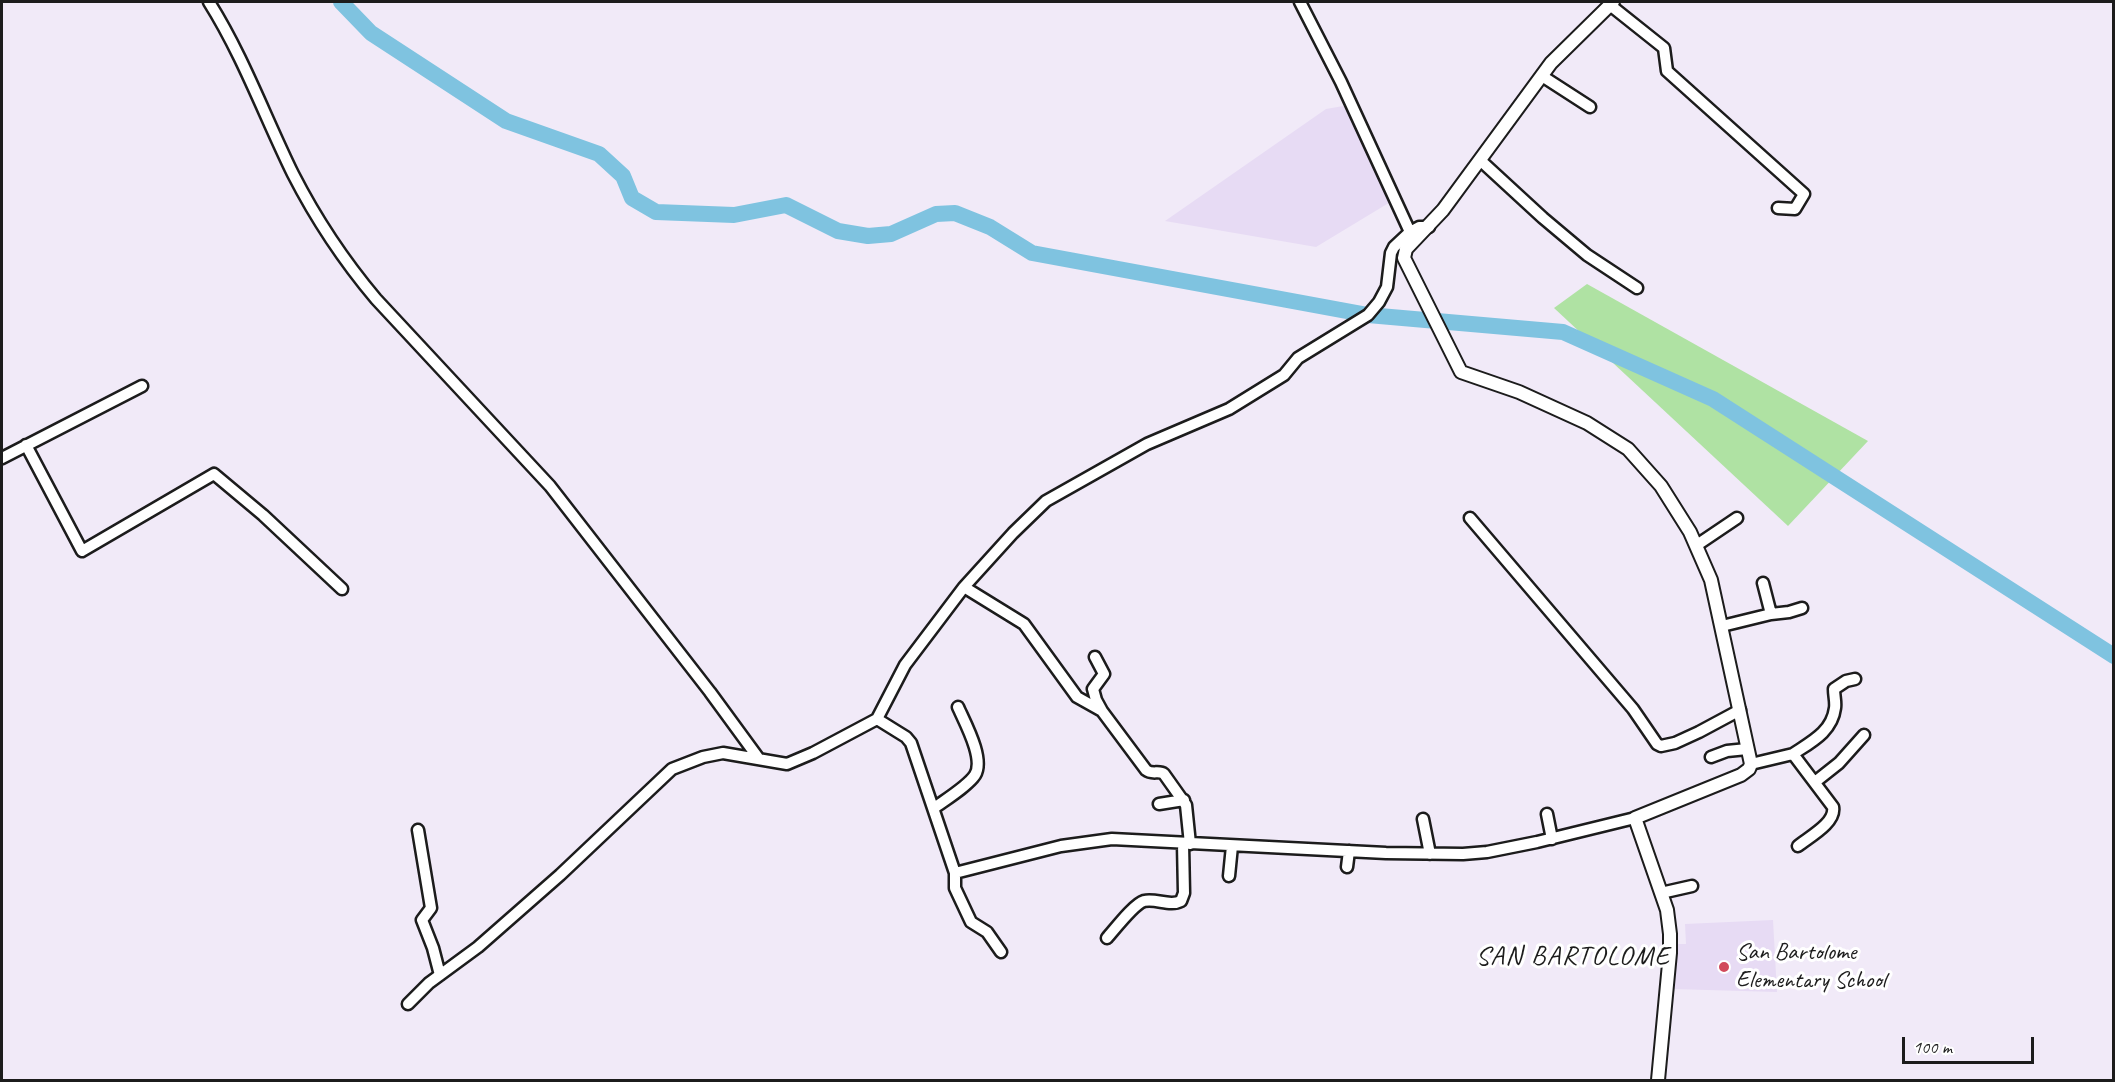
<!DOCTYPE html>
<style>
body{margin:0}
#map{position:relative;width:2115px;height:1082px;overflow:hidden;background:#f1eaf8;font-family:Caveat,sans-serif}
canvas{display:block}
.frame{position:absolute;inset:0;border:3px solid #1c1c1c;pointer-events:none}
.scale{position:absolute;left:1902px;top:1037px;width:132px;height:27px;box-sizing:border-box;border:3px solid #1c1c1c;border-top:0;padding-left:8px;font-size:18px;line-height:21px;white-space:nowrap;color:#1c1c1c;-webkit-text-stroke:4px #fff;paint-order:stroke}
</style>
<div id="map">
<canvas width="2115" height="1082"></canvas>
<div class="frame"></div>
<div class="scale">100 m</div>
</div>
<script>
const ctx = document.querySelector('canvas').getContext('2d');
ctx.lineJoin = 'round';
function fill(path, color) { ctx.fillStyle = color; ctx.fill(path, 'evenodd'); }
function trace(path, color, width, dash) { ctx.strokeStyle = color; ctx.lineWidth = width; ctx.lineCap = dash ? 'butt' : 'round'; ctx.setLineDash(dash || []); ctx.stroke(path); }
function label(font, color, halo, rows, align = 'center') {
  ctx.font = font + ' Caveat,sans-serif'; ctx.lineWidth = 6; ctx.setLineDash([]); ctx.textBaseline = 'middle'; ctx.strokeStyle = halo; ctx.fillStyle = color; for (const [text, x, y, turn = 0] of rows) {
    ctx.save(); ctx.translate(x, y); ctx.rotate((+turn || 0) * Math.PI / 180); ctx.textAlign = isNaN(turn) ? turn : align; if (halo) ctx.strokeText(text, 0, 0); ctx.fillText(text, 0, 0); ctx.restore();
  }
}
const built = new Path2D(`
 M1349,105L1392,201L1316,247L1165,221L1326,109Z
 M1773,920L1777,992L1672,989L1674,944H1686L1685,924Z`);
const green = new Path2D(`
 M1587,284L1868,441L1788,526L1554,308Z`);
const river = new Path2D(`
 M341,2L371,33L506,121L599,154L623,176L632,198L656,212L734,215L786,205L838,231L868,236L891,234L936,214L955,213L990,227L1032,253L1368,315L1563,332L1713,399L2114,656`);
const minor = new Path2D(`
 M209,2C243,56 265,117 293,174C316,219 344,261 376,299L550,486L710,692L759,759
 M1300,2L1341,82L1410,232
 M1610,5L1664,48L1667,71L1804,194L1795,209L1778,208
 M1542,76L1590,107
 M1480,160L1543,218L1587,255L1637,288
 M26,445L82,551L214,474L263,515L342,589
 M2,458L142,386
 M1470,518L1633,709L1657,744L1661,746L1675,743L1699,732L1740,710
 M1697,545L1737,518
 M1763,583L1771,614
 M964,587L1024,624L1077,697L1102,711L1146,770C1152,775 1159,770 1164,774L1186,805L1190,844
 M1722,626L1771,614L1789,612L1802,608
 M1095,657L1104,674L1093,689L1096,700L1102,711
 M877,719L906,737L911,743L955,873L1061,846L1112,839L1386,853L1463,854L1487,852L1537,842L1635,818
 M1793,754C1811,742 1832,732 1835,708C1836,702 1834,696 1834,689L1846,681L1855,679
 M1711,757L1727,751L1747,749
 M1751,764L1793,754L1833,807C1836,823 1809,837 1798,846
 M1815,782L1839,763L1864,735
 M1159,804L1184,800
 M934,808C945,800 968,786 975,775C985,759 965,723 958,707
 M1547,814L1552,839
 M1423,819L1430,854
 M418,830L431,908L422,920L433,948L440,975
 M1347,867L1349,851
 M955,873V888L971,922L987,932L1001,952
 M1229,876L1232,846
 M1661,893L1692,886
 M1107,938C1115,929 1134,904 1144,901C1156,898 1170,907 1181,901L1184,893L1183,844
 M408,1004L429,983L478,947L560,875L672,769L703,757L723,753L787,764L813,753L877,719L905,665L964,587L1013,533L1046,501L1147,444L1229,409L1284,375L1298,358L1368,315L1379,302L1387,287L1391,253L1394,247L1410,232L1419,227H1429`);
const tertiary = new Path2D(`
 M1613,2L1551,63L1443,210L1406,249L1404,258L1461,372L1519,392L1587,423L1628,449L1661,486L1690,532L1711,580L1751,764L1749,769L1741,775L1635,818L1667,910L1670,934V953L1658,1080`);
const markers = [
 [1724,967,6,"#d1495b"]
];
const poiNames = [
 ["San Bartolome",1736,953],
 ["Elementary School",1736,981]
];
const quarterNames = [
 ["SAN BARTOLOME",1573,957]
];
fill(built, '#e7dbf4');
fill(green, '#afe2a3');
trace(river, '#7fc3e0', 16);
trace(minor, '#1c1c1c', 15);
trace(tertiary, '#1c1c1c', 16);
trace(minor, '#fff', 10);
trace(tertiary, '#fff', 12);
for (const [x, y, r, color] of markers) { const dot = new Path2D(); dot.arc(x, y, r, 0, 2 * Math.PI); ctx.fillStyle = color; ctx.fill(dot); trace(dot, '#fff', 2); }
label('24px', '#1c1c1c', '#fff', poiNames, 'left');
ctx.letterSpacing = '1.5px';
label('27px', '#1c1c1c', '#fff', quarterNames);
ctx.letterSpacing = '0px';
</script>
